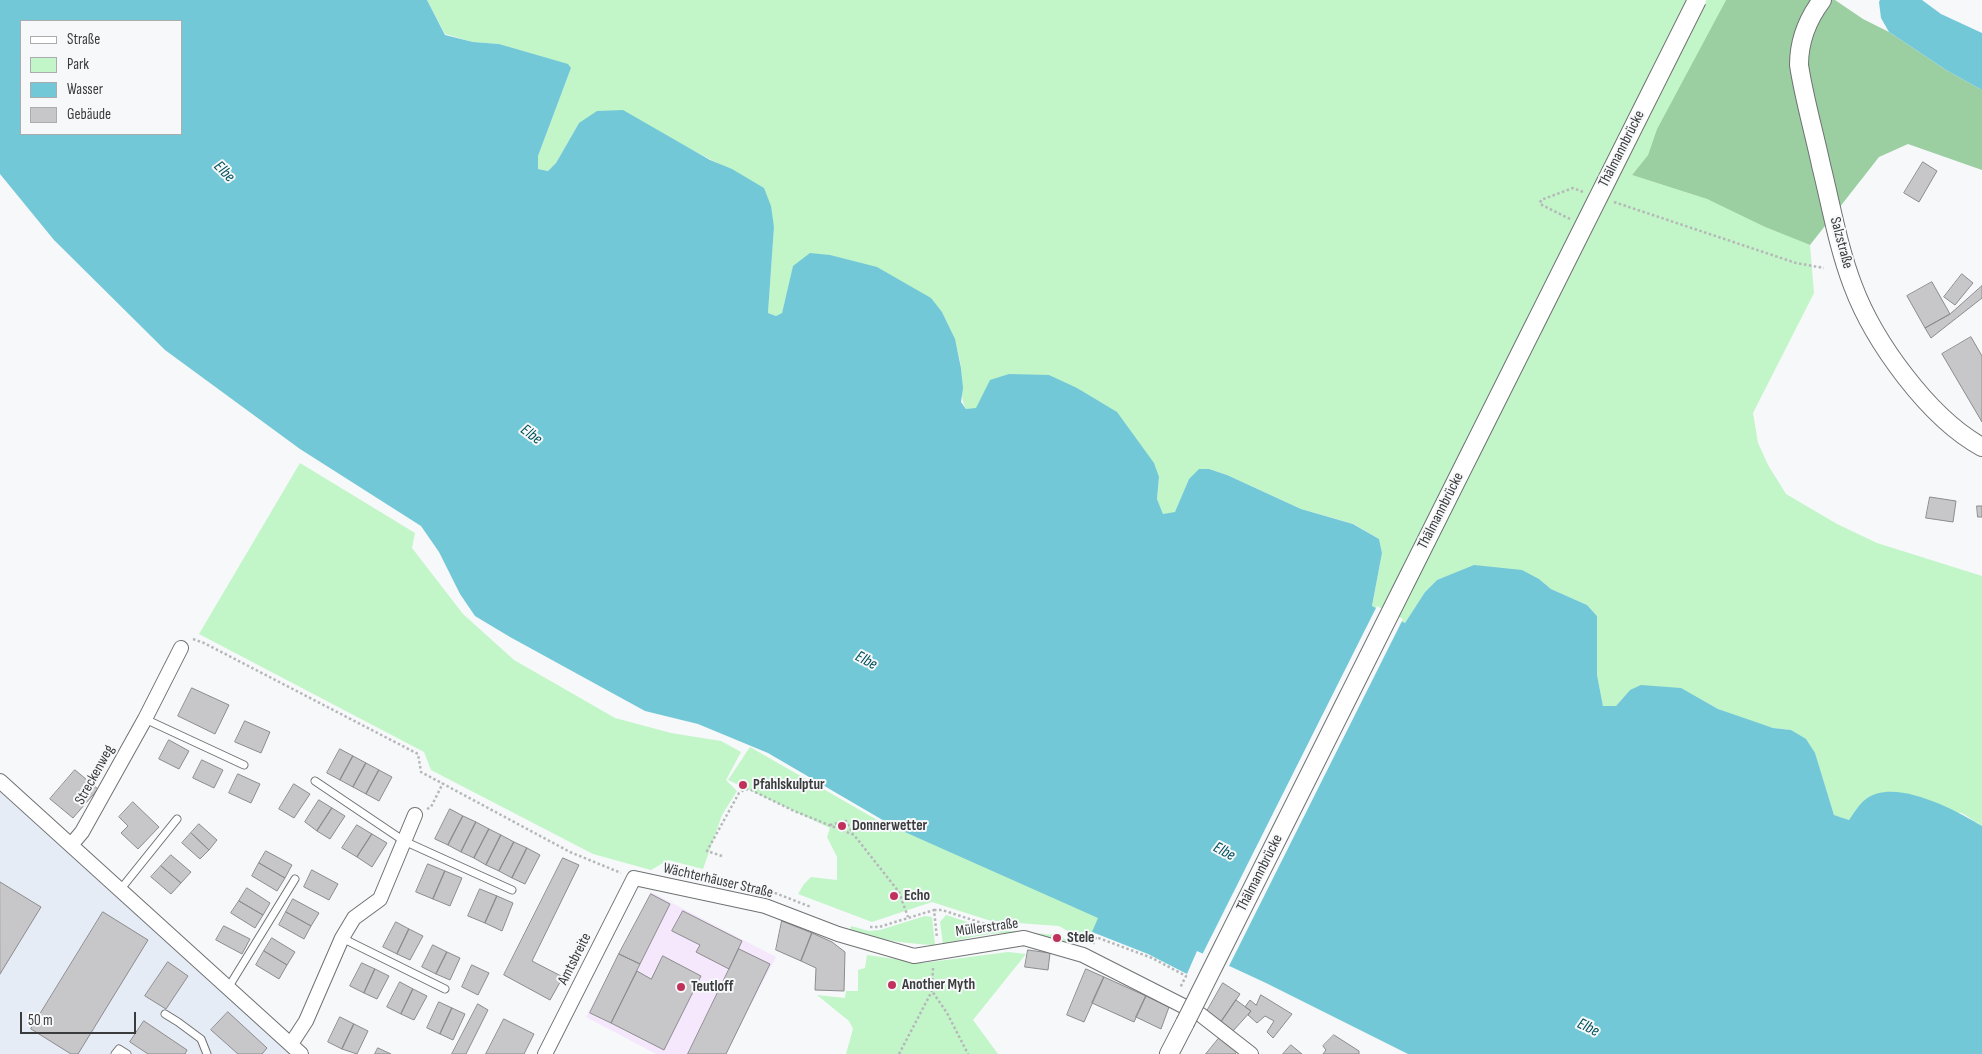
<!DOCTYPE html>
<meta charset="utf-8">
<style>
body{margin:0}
#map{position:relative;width:1982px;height:1054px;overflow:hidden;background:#f6f8fa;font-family:"Sofia Sans Condensed",sans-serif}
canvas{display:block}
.legend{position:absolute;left:20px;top:20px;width:162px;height:115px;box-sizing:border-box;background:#f6f8fa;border:1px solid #abacae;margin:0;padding:6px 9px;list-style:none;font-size:15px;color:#3a3b3c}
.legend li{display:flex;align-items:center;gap:10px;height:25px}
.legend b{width:25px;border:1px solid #abacae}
.scale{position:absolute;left:20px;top:1012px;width:116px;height:22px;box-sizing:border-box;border:2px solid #3a3b3c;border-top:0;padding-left:6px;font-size:15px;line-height:18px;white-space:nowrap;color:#3a3b3c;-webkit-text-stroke:4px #f6f8fa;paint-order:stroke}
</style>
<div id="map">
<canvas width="1982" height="1054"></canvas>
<ul class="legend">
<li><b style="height:6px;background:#fff"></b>Straße</li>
<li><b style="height:14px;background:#c2f5c8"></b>Park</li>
<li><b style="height:14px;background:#73c8d8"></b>Wasser</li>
<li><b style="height:14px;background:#c7c7ca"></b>Gebäude</li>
</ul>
<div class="scale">50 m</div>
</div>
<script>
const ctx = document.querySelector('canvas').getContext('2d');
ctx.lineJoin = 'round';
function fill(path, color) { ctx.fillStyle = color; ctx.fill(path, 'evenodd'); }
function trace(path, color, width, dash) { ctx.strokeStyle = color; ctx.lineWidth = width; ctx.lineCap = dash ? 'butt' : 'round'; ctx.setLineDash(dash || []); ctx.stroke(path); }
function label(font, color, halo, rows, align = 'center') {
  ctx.font = font + ' "Sofia Sans Condensed",sans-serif'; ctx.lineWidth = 4; ctx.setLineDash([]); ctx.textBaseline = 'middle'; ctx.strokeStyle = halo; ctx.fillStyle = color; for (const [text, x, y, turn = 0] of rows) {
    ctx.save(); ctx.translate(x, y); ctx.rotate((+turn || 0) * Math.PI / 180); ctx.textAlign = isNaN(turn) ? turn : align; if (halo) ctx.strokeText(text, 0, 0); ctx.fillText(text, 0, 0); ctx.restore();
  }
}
const built = new Path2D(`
 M0,785L290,1054H0Z`);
const education = new Path2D(`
 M651,892L776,957L725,1054H656L586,1017Z`);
const green = new Path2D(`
 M427,0H1726L1657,129L1648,155L1632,175L1707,199L1765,227L1810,245L1814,293L1753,413L1758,443L1768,465L1786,494L1837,524L1877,543L1982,576V826L1962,813L1857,808L1849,820L1834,815L1815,754L1791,730L1773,728L1749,721L1718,709L1702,700L1630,690L1616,706H1603L1597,675V616L1587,605L1551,589L1539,579L1453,574L1437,580L1425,592L1405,623L1372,607L1382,553L1379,539L1354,524L1301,509L1227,475L1209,469L1189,479L1175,513L1163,514L1157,499L1159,477L976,409H966C959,397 963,381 961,367C958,347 951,330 942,312L793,267L782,313L776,316L768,313L774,227L764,188L670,138L579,123L556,163L548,171L538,169V156L571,68L499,44L473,42L445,34Z
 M300,463L415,533L412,548L463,614L514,660L615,718L671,733L721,741L741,752L726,780L737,791L722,815L703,869L668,860L651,870L593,854L431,770L424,752L199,634Z
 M750,747L879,821L1105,917L1090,944L1059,926L991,921L932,902L872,922L798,894L804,884L811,877L837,880V857L827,837L830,828L728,780Z
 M946,915L989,929L1056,935L1067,940L1081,949C1063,945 1046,938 1028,935C999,929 971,937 943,944L940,922Z
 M925,916L932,917L935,945C906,944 878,939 850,931L851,926L869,931L880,930Z
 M1008,952L1026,954L973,1020L998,1054H846L853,1029L849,1021L817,995L845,998L846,991H858V970L865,968L867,955L923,963Z`);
const forest = new Path2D(`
 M1726,0H1835L1863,19L1889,32L1946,70L1982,90V170L1908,144L1879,157L1810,245L1765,227L1707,199L1632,175L1648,155L1657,129Z`);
const water = new Path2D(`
 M0,0H427L445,35L473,42L499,44L568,64L571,68L538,156V169L548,171L556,163L579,123L597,111L623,110L710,160L732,169L764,188L771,206L774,227L768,313L776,316L782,313L793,266L810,253L830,255L877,267L931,298L942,312L955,339L961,368L963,388L961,402L966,409L976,408L990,380L1009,374L1049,375L1077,388L1117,412L1154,463L1159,477L1157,499L1163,514L1175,512L1189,479L1199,469H1209L1227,475L1301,509L1353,524L1379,539L1382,553L1372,606L1405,623L1425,592L1437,580L1474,565L1522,570L1539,579L1551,589L1587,605L1597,616V675L1603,706H1616L1630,690L1641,685L1681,688L1718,709L1773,728L1791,730L1806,739L1815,753L1834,815L1849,820C1854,813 1859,804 1866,799C1894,777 1956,810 1982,826V1054H1408L1266,983L1197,951L1187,974L1148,954L1092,932L1098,918L898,829L768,753L698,724L645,711L510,637L475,616L460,594L439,552L421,526L300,449L165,350L54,240L0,174ZM21,21H181V134H21Z
 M1880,0H1922L1941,14L1982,33V90L1946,70L1889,32L1881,18L1879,2Z`);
const pier = new Path2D(`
 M1377,606L1403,619L1228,968L1202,955Z`);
const building = new Path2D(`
 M1923,162L1937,171L1919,202L1904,193Z
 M1962,274L1973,283L1955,305L1944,297Z
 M1932,282L1950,314L1925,328L1907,296Z
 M1982,286V298L1931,338L1925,328L1950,314Z
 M1971,337L1982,356V422L1942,354Z
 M1930,497L1956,501L1953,522L1926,518Z
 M1977,506H1982V517H1978Z
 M192,688L229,705L215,734L178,716Z
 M245,721L270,732L261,753L235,742Z
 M169,740L189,751L179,769L159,759Z
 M340,749L353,756L340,780L327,773Z
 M353,756L366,763L353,787L340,780Z
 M202,760L223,770L214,788L193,778Z
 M366,763L379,770L366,794L353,787Z
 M75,770L98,789L73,818L50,799Z
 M379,770L392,777L379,801L366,794Z
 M238,774L260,784L251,803L229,793Z
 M294,784L310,794L294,818L279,809Z
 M319,800L332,808L317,831L305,822Z
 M133,802L159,827L138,849L121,833L128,826L119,817Z
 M332,808L345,816L330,839L317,831Z
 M450,809L463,816L448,845L435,839Z
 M463,816L476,822L461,852L448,845Z
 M476,822L489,829L474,858L461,852Z
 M199,824L217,840L209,850L191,833Z
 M357,825L372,834L357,857L342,848Z
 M489,829L501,835L486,865L474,858Z
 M191,833L209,850L200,859L182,843Z
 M372,834L387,843L372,867L357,857Z
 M501,835L514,842L499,871L486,865Z
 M514,842L527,848L512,878L499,871Z
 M527,848L540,855L525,884L512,878Z
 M266,851L292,865L285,878L259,863Z
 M171,855L191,872L181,883L161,866Z
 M563,858L579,865L532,961L563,977L550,1000L504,975Z
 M259,863L285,878L277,891L252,876Z
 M428,864L445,871L433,899L416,892Z
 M161,866L181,883L171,894L151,877Z
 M312,870L338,884L329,900L304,887Z
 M445,871L462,878L450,906L433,899Z
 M0,882L41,907L0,974Z
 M247,888L270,903L263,915L239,901Z
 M480,889L497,896L485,923L468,916Z
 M651,894L670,904L640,964L619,954Z
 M497,896L513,903L502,931L485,923Z
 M293,899L319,913L311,926L286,912Z
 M239,901L263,915L255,928L231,913Z
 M683,911L742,941L729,969L696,952L700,945L672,931Z
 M103,912L148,940L78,1054H71L31,1029Z
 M286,912L311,926L304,939L279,925Z
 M782,921L812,933L801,961L776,950Z
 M396,922L409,929L397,954L383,947Z
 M224,926L250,939L242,954L216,940Z
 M409,929L423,936L410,960L397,954Z
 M812,933L832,942L845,952L844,991L815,990L816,968L801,961Z
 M272,938L295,952L287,965L264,951Z
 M433,945L447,952L436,974L422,967Z
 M739,949L770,964L726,1054H688Z
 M1028,950L1050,953L1048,970L1025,967Z
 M264,951L287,965L279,979L256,965Z
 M447,952L460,958L450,980L436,974Z
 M619,954L640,964L611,1023L590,1013Z
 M663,956L701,976L664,1050L611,1023L637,971L651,979Z
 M168,962L188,976L166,1009L145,996Z
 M362,963L375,969L364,993L350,986Z
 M472,965L489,973L478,995L462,987Z
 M375,969L389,976L377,999L364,993Z
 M1086,969L1104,977L1084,1022L1067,1015Z
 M1104,977L1146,996L1134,1022L1092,1003Z
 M400,982L413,989L401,1014L387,1007Z
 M1223,983L1240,994L1221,1022L1206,1013Z
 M413,989L427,996L414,1020L401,1014Z
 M1261,995L1292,1014L1273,1038L1267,1032L1274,1021L1265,1016L1257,1023L1248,1015L1251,1011L1245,1007L1250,1000L1256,1005Z
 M1146,996L1169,1007L1161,1029L1136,1017Z
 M1236,1000L1251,1011L1233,1031L1221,1022Z
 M439,1002L452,1008L440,1034L427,1028Z
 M478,1004L488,1010L466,1054H452Z
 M452,1008L465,1014L453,1040L440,1034Z
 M228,1012L267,1048L262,1054H238L211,1030Z
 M340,1017L354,1024L342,1049L328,1042Z
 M504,1019L534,1034L524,1054H486Z
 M144,1021L187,1050L185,1054H148L130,1042Z
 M354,1024L368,1031L357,1054L342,1049Z
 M1334,1035L1359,1051V1054H1323L1326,1050L1323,1046Z
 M1220,1037L1238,1051L1235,1054H1206Z
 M1291,1045L1302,1054H1283Z
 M378,1048L391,1054H375Z`);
const path = new Path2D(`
 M1614,202L1796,263L1824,268
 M1570,219L1540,204L1541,200L1573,188L1583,192
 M193,639L204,643L418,754L421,772L570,852L621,873
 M427,809L431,807L443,783
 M830,825L846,821L853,834
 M722,856L707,851L739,793L745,789L751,790L794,811L854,835L899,892L908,917
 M770,891L811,907
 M934,910H942L994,927
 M870,927H879L934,910L937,938
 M1093,944L1096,937L1152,958L1186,976L1180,988
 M933,968L932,991L947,1013L968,1054
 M899,1054L932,991`);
const service = new Path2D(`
 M145,719L244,765
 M315,781L404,841L512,890
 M120,890L177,819
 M342,938L445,989
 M228,988L295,879
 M165,1014L178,1022L201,1039L207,1054
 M115,1054L119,1049L127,1054`);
const minor = new Path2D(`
 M0,781L301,1054
 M71,845L82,832L145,719L181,648
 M291,1044L306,1021L342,938L354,918L380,899L415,815
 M545,1054L634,878L765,906L838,934L914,956L1024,938L1083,955L1201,1015L1251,1054`);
const tertiary = new Path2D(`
 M1822,0C1807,20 1799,40 1799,65C1804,98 1814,132 1821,165C1831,205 1838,247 1853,286C1874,342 1929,418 1982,447
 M1169,1054L1185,1023`);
const tertiaryBridge = new Path2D(`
 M1185,1023L1697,0`);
const markers = [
 [743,785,5,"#c0325c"],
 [842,826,5,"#c0325c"],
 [894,896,5,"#c0325c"],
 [1057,938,5,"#c0325c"],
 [892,985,5,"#c0325c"],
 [681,987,5,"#c0325c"]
];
const streetNames = [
 ["Thälmannbrücke",1622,149,-63],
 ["Salzstraße",1841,243,75],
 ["Thälmannbrücke",1441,511,-63],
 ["Streckenweg",95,775,-61],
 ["Thälmannbrücke",1260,873,-63],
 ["Wächterhäuser Straße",718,881,13],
 ["Müllerstraße",987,928,-8],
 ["Amtsbreite",575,959,-63]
];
const poiNames = [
 ["Pfahlskulptur",753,785],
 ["Donnerwetter",852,826],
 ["Echo",904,896],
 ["Stele",1067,938],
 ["Another Myth",902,985],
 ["Teutloff",691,987]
];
const waterNames = [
 ["Elbe",224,172,45],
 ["Elbe",531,435,37],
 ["Elbe",866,661,28],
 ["Elbe",1224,852,28],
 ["Elbe",1588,1028,26]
];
fill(built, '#e6ecf5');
fill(education, '#f6e8fc');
fill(green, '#c2f5c8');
fill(forest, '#9bcfa1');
fill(water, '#73c8d8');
fill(pier, '#f6f8fa');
fill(building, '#c7c7ca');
trace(building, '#8c8c8f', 1);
trace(service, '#6f7173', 9);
trace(minor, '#6f7173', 16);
trace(tertiary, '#6f7173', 20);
trace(path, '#b6b7b9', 2.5, [2.5, 2.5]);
trace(service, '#fff', 7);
trace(minor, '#fff', 14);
trace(tertiary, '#fff', 18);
trace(tertiaryBridge, '#6f7173', 20, []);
trace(tertiaryBridge, '#fff', 18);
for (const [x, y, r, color] of markers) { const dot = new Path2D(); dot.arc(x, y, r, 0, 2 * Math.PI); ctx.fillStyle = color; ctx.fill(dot); trace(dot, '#f6f8fa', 2); }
label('15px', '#3a3b3c', '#f6f8fa', streetNames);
label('bold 15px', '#3a3b3c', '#f6f8fa', poiNames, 'left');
label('italic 16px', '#00515c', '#f6f8fa', waterNames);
</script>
